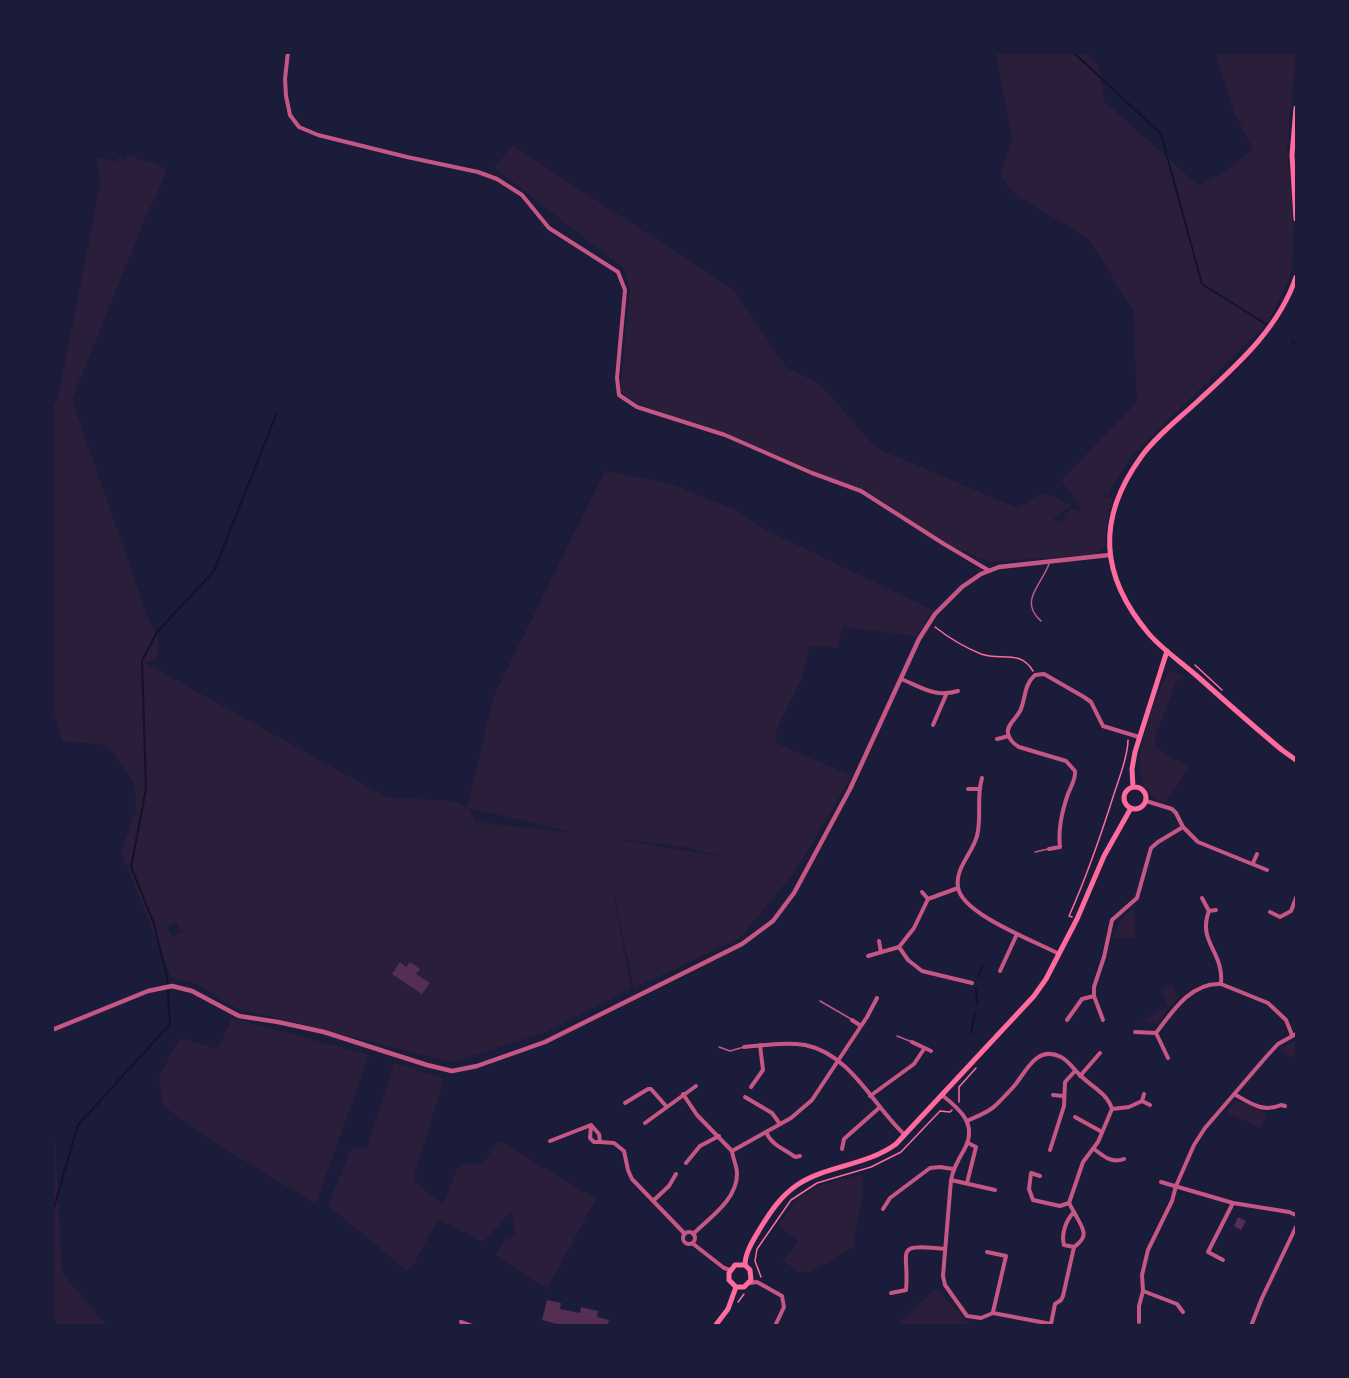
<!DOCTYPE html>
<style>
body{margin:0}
#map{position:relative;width:1349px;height:1378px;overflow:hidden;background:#1b1b3a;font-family:Signika,sans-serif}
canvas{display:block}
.frame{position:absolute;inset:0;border:54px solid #1b1b3a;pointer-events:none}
</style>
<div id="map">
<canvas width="1349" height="1378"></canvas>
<div class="frame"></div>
</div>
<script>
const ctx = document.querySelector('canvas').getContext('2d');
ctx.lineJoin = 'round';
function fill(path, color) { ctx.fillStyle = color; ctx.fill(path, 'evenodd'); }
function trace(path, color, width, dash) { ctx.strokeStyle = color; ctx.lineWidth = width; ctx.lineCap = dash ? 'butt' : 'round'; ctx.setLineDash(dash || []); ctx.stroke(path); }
const green = new Path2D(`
 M996,53H1087L1099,67L1105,102L1198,185L1223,173L1253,149L1233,110L1216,53H1296L1287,148L1294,224L1292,272L1269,321L1129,459L1106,498L1113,497L1108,516L1105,545L1096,554L991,562L950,546L862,489L811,471L639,404L620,392L630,288L624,269L495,168L512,145L735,291L787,368L820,384L876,448L1018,508C1045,489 1043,493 1072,505L1053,518L1060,522L1065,518L1063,515L1071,509L1082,511L1061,480L1137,402L1133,310L1088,238L1017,196L1000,175L1012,140Z
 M127,155L157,165L167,171L146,216L72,399L146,613L159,641L157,660L144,662L386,797L453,801L467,807L494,695L605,471L669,483L736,510L766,530L933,610L917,636L842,627L838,648L810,646L803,676L777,728L776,743L852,776L796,870L740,938L634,988L609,871L631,989L544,1033L453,1062L236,1008L195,983L172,978L121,852L136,810L135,784L107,745L62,741L53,708V406L58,398L100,186L97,157L116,162L118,157L125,160ZM468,808L573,832V833L476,822ZM622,839L684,847L723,857L622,840ZM177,921L182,932L172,937L167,926Z
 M1174,671L1187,678L1177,680L1155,737L1157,749L1189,767L1166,803C1114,788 1153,705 1167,674Z
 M1134,908L1135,939L1113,937L1119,922Z
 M1171,984L1179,997L1169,1008L1160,990Z
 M1166,1008L1167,1010L1157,1024L1140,1021Z
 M232,1018L369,1055L316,1204L225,1149L163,1106L159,1076L180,1038L218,1049Z
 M1296,1040V1058L1279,1051L1283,1047Z
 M394,1063L444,1079L413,1180L443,1205L459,1165L483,1164L498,1140L596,1199L547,1289L496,1256L506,1237L515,1236L512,1211L483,1242L438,1219L413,1266L406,1270L328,1205L352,1147L366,1149Z
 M1236,1101L1242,1103L1243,1102L1267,1113L1261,1128L1226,1113Z
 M55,1139L62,1273L106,1325H53L52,1141Z
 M862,1174V1201L855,1231L854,1247L811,1272H799L783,1261L799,1241L778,1225L797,1199L804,1195L820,1185Z
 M936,1288L970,1325H901L899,1323Z`);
const stream = new Path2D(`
 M1073,52L1161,134L1202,284L1266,324
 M1292,341L1296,344
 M979,977L982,966
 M976,988L977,1005
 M971,1033L975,1012
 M52,1214L78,1125L170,1024L167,977L154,924L131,867L146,789L142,661L157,632L214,571L276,415
 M52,1317L55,1326`);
const building = new Path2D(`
 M400,962L406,967L410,962L420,969L416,974L430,983L422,994L392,974Z
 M1238,1217L1246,1221L1241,1230L1234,1226Z
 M547,1300L561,1303L560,1309L580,1313L581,1307L598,1311L597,1317L609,1320L607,1326H564L542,1320Z`);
const path = new Path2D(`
 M935,627C949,638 964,647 981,654C1000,661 1020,649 1033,671
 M1195,665L1222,690
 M1072,917L1069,916C1087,876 1101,835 1114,794C1119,778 1128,757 1128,740
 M959,1102V1087L976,1068
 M761,1277L755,1261L757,1249L791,1200L817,1183L871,1167L901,1152L940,1111L950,1112L952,1110
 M738,1302L744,1294`);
const service = new Path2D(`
 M1041,621C1019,601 1040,587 1049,564
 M1035,852L1048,849
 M820,1001L851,1019
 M897,1036L912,1042
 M719,1047L730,1051L744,1047`);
const minor = new Path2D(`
 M288,52L285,79L286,96L290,115L299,127L318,135L407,157L478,172L497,179L522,195L549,228L618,272L625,290L617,378L619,395L637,407L725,435L812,473L861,491L944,544L988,570
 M901,679C922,687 934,698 958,691
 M933,725L946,695
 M997,739L1009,736
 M982,778C976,797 982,817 977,836C972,854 955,868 958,887C961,914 1037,942 1059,954
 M968,789H978
 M1146,801L1172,809L1176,813L1183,827L1198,842L1267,870
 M1049,849L1060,847C1058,830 1062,811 1068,794C1071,786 1076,779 1075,771L1066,761L1019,747C1014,744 1009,739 1008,733C1006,725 1018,717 1021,709C1026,696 1024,685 1035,675L1044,674L1084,697L1091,702L1103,726L1139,737
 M1253,863L1257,854
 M922,892L928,899
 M1202,898L1209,911C1197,942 1224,951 1221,984
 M1209,911L1216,910
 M1270,912L1280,917L1291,911L1296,898
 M879,941L881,952
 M899,947L908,960L922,971L972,983
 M868,956L899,947L914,928L928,899L958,888
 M1000,971L1017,934
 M852,1020L861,1026
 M1067,1020L1082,999L1094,996
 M1103,1020L1094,996V987L1104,957L1112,920L1137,898L1151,848L1158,842L1183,827
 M1135,1032L1156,1033L1168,1058
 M1156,1033C1172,1012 1191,982 1221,984L1268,1003L1286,1020L1292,1035
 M912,1042L931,1051
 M744,1047C765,1045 785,1042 805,1045C851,1054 874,1107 905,1135
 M1080,1076L1100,1053
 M751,1087L763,1070L760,1045
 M683,1094L697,1115L732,1151
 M1234,1094C1250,1103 1263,1113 1281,1105L1285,1106
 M942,1095C961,1110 978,1125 964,1150C958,1160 953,1169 951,1180L943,1276L945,1285L967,1316L981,1318L993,1313L1051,1324L1055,1304L1061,1300L1063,1296L1074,1247C1091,1235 1082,1228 1074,1212C1066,1220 1061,1234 1064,1245L1074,1247
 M1053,1095L1063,1096
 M870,1096L914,1064L924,1049
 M745,1097L772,1113L780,1124
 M1142,1101L1150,1105
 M625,1103L648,1089H651L666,1106
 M1112,1109L1129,1107L1142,1101L1144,1094
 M1075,1117L1102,1132
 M967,1121C977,1116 988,1113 996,1105C1002,1099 1009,1092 1015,1085C1027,1070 1037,1045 1061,1057C1069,1061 1074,1070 1081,1076C1092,1087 1107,1093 1112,1109L1098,1142L1083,1162L1069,1203L1074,1212
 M645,1123L696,1086
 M591,1125L590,1138L594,1142H600
 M766,1132C772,1146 785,1149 795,1157L800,1156
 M550,1141L591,1125L599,1134L600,1142L614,1143L624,1151L628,1170L632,1179L685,1234
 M842,1149L844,1139L879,1108
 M1094,1149C1103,1156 1112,1164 1124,1159
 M1050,1150L1064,1106L1065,1082L1075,1071
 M686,1163L700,1146L719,1136
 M1040,1176L1031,1173L1029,1189L1033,1200L1060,1206L1069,1203
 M951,1180L995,1190
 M1161,1182L1233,1203L1289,1212L1296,1215
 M967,1183L976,1147L968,1143
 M654,1200L669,1186L676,1174
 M883,1209L890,1198L930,1168L940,1167L953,1169
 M683 1238a6 6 0 1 1 12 0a6 6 0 1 1-12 0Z
 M693,1234C709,1218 737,1200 737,1174C737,1166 733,1159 732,1151L791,1118L812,1100L867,1017L877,998
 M692,1243L724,1268L730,1270
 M987,1252L1006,1256L993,1312
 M1223,1260L1208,1252L1233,1203
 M750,1283L757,1282L782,1296L784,1307L775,1326
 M1143,1291L1177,1304L1183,1312
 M891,1293L906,1290C910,1250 891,1243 945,1249
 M461,1322L472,1326
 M1139,1322V1306L1143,1291L1142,1275L1148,1250L1172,1201L1176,1186L1194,1145L1205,1128L1266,1057L1278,1044L1296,1034
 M1251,1326L1262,1298L1296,1227`);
const tertiary = new Path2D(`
 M52,1030L148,991L172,986L192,991L239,1016L278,1022L324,1032L427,1065L452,1071L477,1066L545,1042L742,944L773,921L794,893L850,789L919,639L935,614L962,587L981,574L999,567L1109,555`);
const primary = new Path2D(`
 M1296,108L1292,155L1296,219
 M1296,277C1279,328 1238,364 1199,400C1180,418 1157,435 1141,457C1096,519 1100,576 1149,634C1163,650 1181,662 1197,676C1225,701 1253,726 1282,750L1296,760
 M1124 798a11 11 0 1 1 22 0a11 11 0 1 1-22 0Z
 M1133,787L1132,769L1135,752L1167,651
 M745,1265H735L729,1273V1280L736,1287H744L751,1280L750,1270L745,1265C745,1252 754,1239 761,1227C771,1211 781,1196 797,1185C827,1165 866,1166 896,1144L1034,996L1046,979L1077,919L1104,856L1131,808
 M715,1326L728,1309L736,1287`);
fill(green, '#2a1e3b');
trace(stream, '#12122b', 2);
fill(building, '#542f53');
trace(path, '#ff6b9d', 1.5);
trace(service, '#c65784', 1.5);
trace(minor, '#c65784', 4);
trace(tertiary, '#c65784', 4.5);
trace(primary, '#ff6b9d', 5);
</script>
